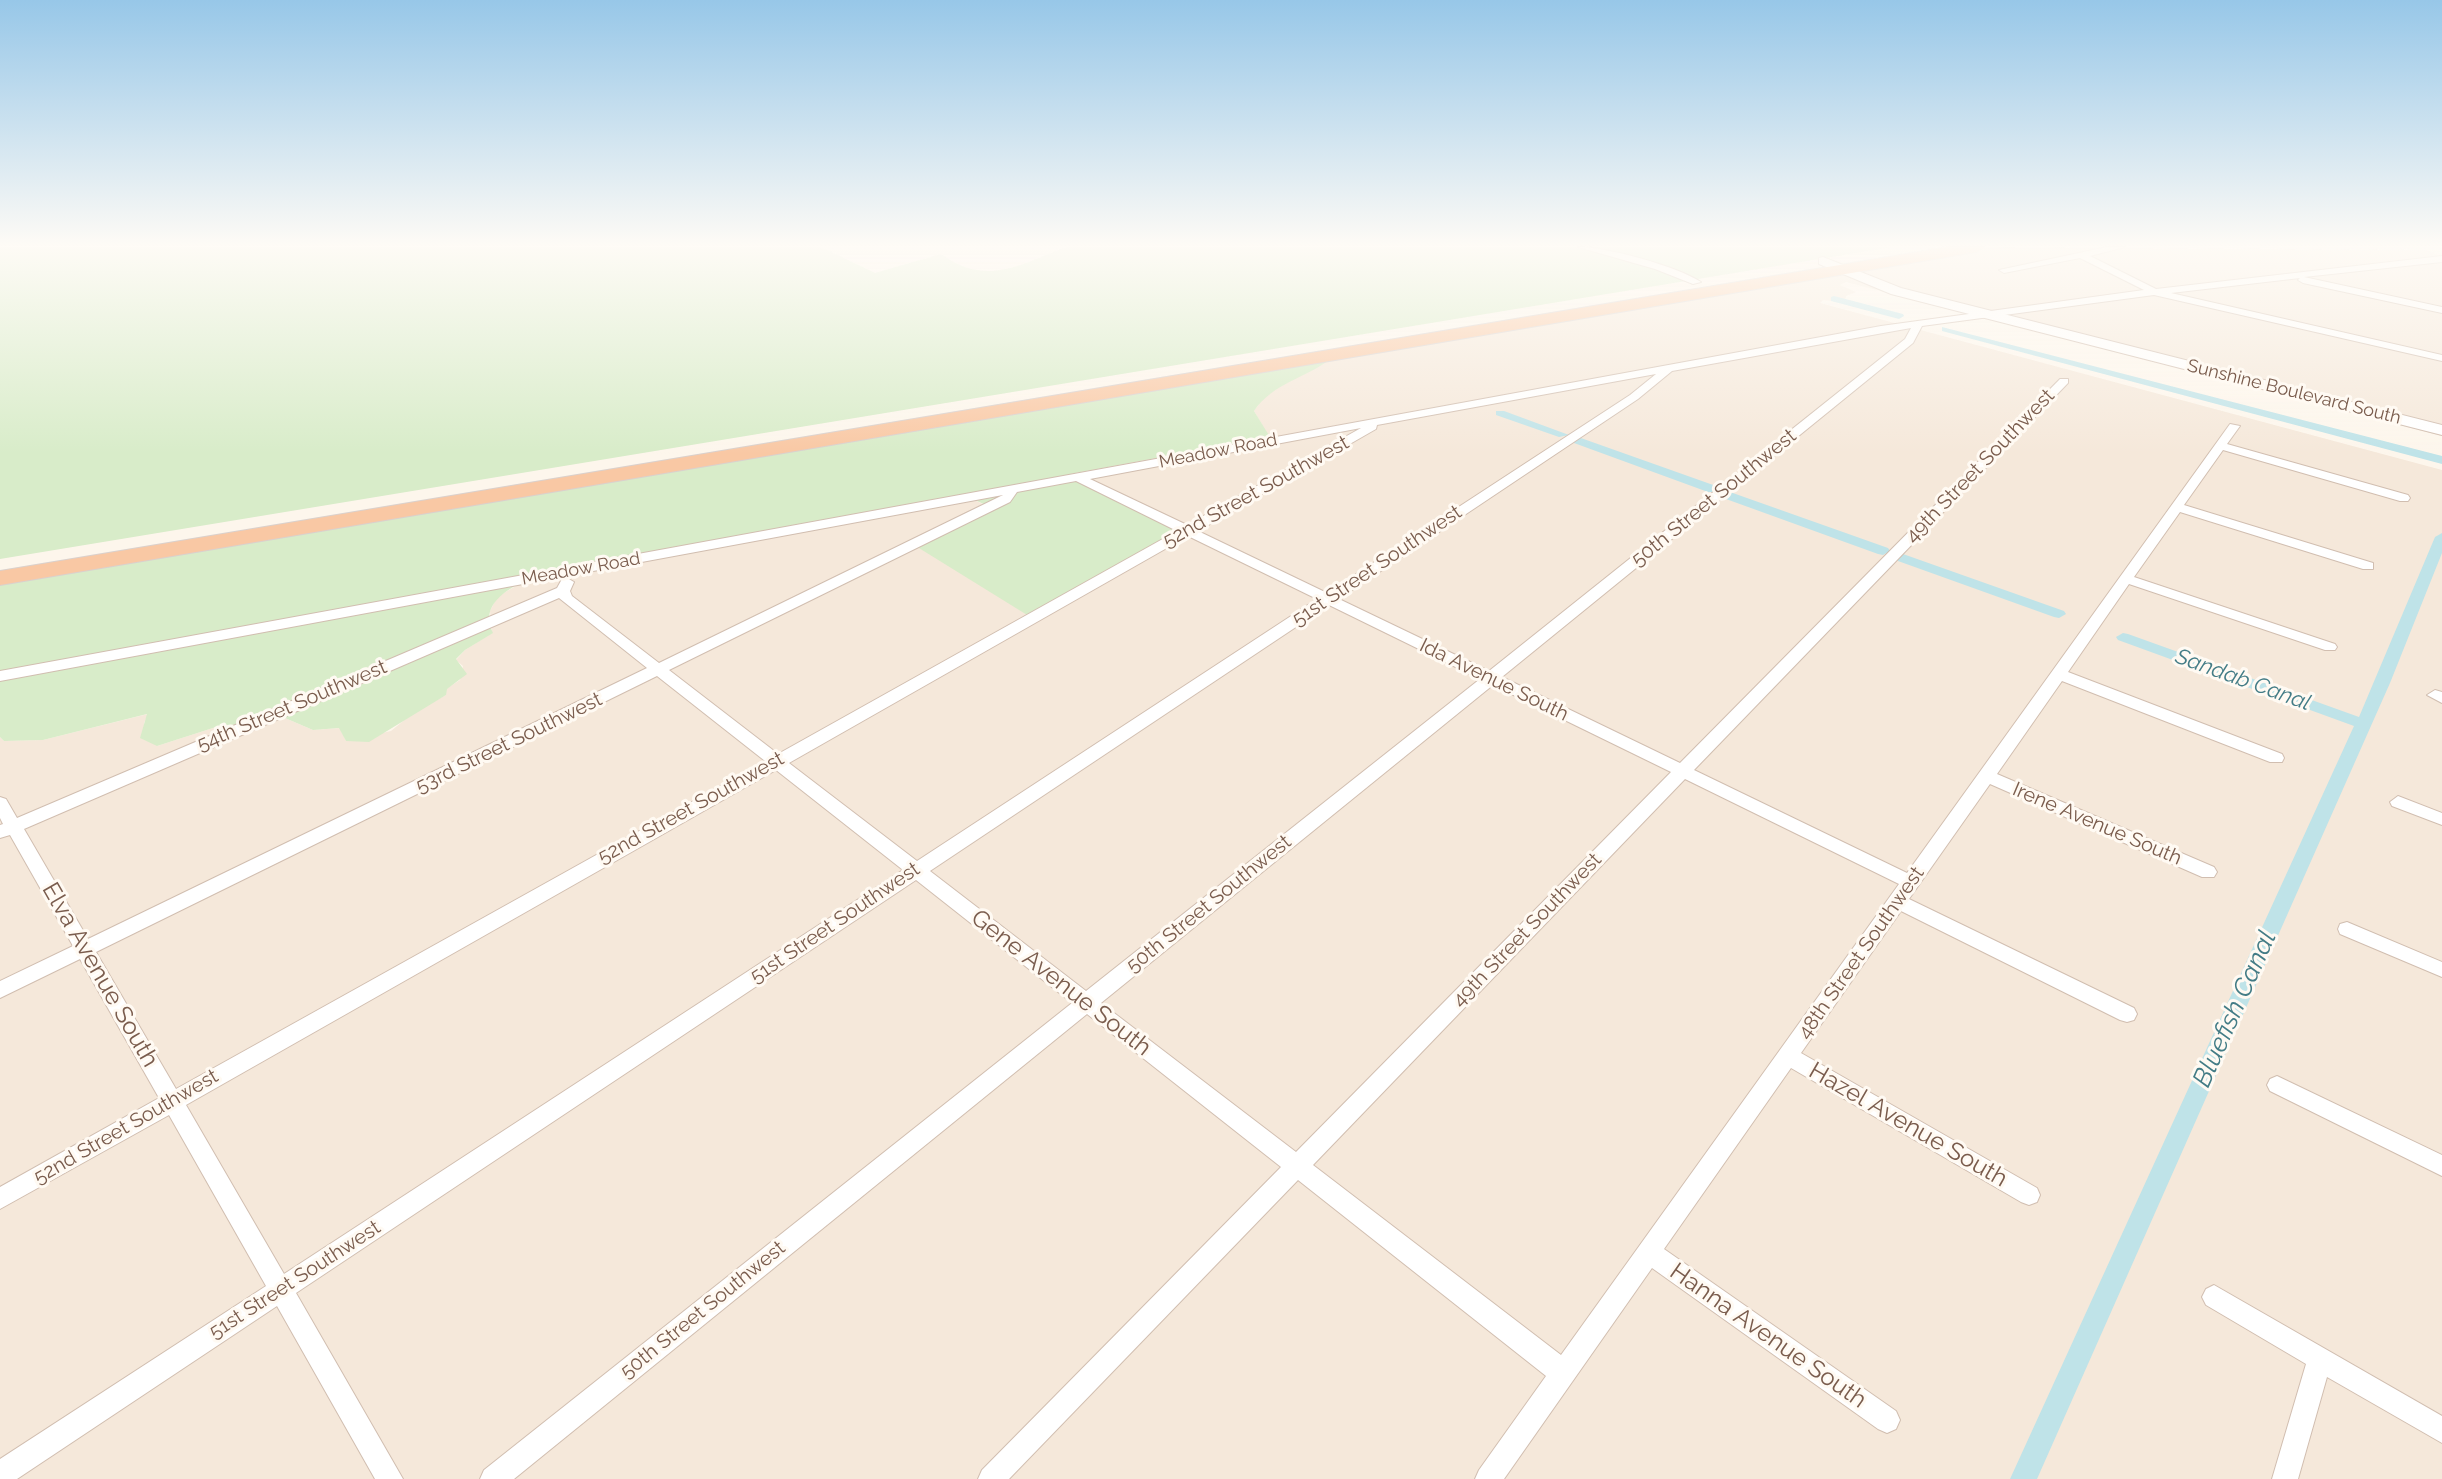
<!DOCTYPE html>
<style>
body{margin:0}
canvas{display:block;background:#fdf6ec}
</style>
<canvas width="2442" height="1479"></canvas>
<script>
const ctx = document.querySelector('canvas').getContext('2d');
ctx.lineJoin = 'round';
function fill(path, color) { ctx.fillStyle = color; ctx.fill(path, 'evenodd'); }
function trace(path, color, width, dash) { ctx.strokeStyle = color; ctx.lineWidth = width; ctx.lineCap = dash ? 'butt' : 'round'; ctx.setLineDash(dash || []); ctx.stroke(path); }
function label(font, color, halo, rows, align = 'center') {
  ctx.font = font + ' Raleway,sans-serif'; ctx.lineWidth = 6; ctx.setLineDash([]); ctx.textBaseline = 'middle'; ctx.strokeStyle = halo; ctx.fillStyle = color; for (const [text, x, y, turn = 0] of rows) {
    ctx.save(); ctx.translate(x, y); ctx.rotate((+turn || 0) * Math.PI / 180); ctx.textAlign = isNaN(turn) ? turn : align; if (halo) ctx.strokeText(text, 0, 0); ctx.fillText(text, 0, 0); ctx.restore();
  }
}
const residential = new Path2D(`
 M1989,247L2426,250L2442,256V428L1898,289L1849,271Z
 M1842,272L1861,281L2442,432V436L1846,282L1840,285L1856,292L1846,296L1845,302L1823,300L1820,303L2442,470V1479H0V737L4,741L43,740L148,714L144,723L157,746L216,727L285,718L313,730L340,728L346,741L391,731L413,713L446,695V689L460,680L463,666L456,660L465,650L492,633L490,611L497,597L528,579L966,496L989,507L1182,532L1068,474L1269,437L1254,411L1266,394L1332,358Z`);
const green = new Path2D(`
 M0,247H821L875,273L941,254C986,287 1019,265 1066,247H1892L0,559Z
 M1332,358C1305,379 1274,382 1254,411L1270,437L1070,474L1183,533L1032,618L914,545L988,506L966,496L528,579C506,590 479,605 493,633L465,650L456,659L467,674L447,689L446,695L369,742L346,741L339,728L313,730L285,718L216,727L157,746L140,738L147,714L43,740L4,741L0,737V582Z`);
const canal = new Path2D(`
 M1834,296L1903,314L1904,316L1899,319L1831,301V297Z
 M1942,327L2442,456V464L1942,331Z
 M1496,411H1504L1569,435L1559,437L1496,415Z
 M1578,437L1716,486L1718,489L1716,492H1708L1574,443V439Z
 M1730,492L1888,548L1890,551L1883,555L1878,554L1726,499V493Z
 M2442,533V553L2390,683L2037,1479H2010L2354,726L2118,640L2116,637L2123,633L2128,634L2359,717L2435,537Z
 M1903,554L2064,611L2066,614L2059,618L2054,617L1898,561L1896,558Z`);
const minor = new Path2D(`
 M1578,247C1607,247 1676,266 1701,282L1693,284L1655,269Z
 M2107,247H2125L2090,256L2156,289L2442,256V262L2304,277L2442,307V313L2303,283L2298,280L2300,278L2171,293L2442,355V361L2154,295L1922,326L1913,343L1502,677L1680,763L2060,379H2068V383L1694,770L1907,873L2230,424L2240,426L2227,444L2408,495L2410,498L2408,501H2400L2223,450L2184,505L2373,563V569H2363L2180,512L2134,577L2335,644L2337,647L2335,650H2325L2129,584L2068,672L2282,754L2284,758L2282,762H2270L2062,681L1997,774L2214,867L2217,872L2214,877H2202L1990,784L1909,899L2134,1008L2137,1014L2134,1020L2127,1022L2120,1020L1901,911L1801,1053L2037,1188L2040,1195L2037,1202L2029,1205L2021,1202L1791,1068L1664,1249L1896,1411L1900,1420L1896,1429L1887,1433L1878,1429L1652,1268L1504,1479H1475L1479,1470L1546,1376L1298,1180L1009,1479H978L982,1470L1281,1167L1087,1014L514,1479H480L484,1470L1072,1003L916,880L296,1293L403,1479H375L277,1306L17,1479H0V1459L266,1286L169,1115L0,1209V1187L159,1098L80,959L0,998V981L73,946L10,835L0,838V825L3,824L0,818V797L6,799L17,818L557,588L562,579L567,578L574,582L570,591L572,596L659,663L1003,495L0,681V671L1881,326L2144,290L2080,258L2004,273L1999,270ZM1911,328L1905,339L1489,671L1339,599L1638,399L1672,371ZM1656,374L1630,395L1327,593L1198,531L1376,429L1377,425ZM1361,428L1187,525L1090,479ZM1076,481L1177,531L778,754L669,670L1010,502L1017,492ZM1188,536L1317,599L917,861L789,763ZM559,598L647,668L88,939L24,829ZM1329,605L1480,679L1086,991L930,871ZM657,676L765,761L176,1089L96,952ZM1493,685L1671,772L1296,1152L1101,1003ZM776,770L903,870L284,1274L186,1105ZM1685,779L1899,884L1561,1355L1313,1165Z
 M2435,690L2442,692V703L2427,695Z
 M2398,796L2442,813V825L2392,806L2390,802Z
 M2347,922L2442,962V977L2340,934L2338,929L2340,924Z
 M2277,1076L2442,1155V1176L2270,1091L2267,1085L2270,1079Z
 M2214,1285L2442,1416V1443L2327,1377L2298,1479H2272L2306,1364L2206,1305L2202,1297L2206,1289Z`);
const tertiary = new Path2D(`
 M1823,257L1901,288L2442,425V435L1891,294L1819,264V258Z`);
const trunk = new Path2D(`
 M1948,247H1984L1976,252L0,585V571Z`);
const farStreetnames = [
 ["Sunshine Boulevard South",2294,392,14],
 ["Meadow Road",1218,451,-11],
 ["Meadow Road",581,569,-10]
];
const streetNames = [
 ["49th Street Southwest",1980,466,-46],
 ["52nd Street Southwest",1256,492,-29],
 ["50th Street Southwest",1714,498,-39],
 ["51st Street Southwest",1377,566,-34],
 ["Ida Avenue South",1494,680,26],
 ["54th Street Southwest",292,706,-23],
 ["53rd Street Southwest",509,743,-26],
 ["52nd Street Southwest",691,808,-29],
 ["Irene Avenue South",2097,824,23],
 ["50th Street Southwest",1209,904,-39],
 ["51st Street Southwest",835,923,-34],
 ["49th Street Southwest",1527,930,-46],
 ["48th Street Southwest",1861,953,-55],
 ["52nd Street Southwest",126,1127,-30],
 ["51st Street Southwest",295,1280,-33],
 ["50th Street Southwest",703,1310,-39]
];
const waterNames = [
 ["Sandab Canal",2243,680,20]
];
const nearStreetnames = [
 ["Elva Avenue South",100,975,60],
 ["Gene Avenue South",1061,983,38],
 ["Hazel Avenue South",1908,1125,30],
 ["Hanna Avenue South",1768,1336,35]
];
const nearWaternames = [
 ["Bluefish Canal",2235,1009,-66]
];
fill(residential, '#f5e8da');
fill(green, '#d8ecc9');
fill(canal, '#bfe3e8');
trace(minor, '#d1beb0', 2);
trace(tertiary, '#d1beb0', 2);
trace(trunk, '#dad1cd', 2);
fill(minor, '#fff');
fill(tertiary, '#fff');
fill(trunk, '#f9c8a4');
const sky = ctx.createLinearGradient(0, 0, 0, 454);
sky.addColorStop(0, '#97c7e8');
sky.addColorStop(0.54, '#fefbf6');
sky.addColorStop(1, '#fefbf600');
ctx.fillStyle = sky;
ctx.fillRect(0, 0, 2442, 454);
label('18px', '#7a5c4d', '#fffaf3', farStreetnames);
label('20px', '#7a5c4d', '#fffaf3', streetNames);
label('italic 22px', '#437c86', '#fffaf3', waterNames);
label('24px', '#7a5c4d', '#fffaf3', nearStreetnames);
label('italic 26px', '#437c86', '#fffaf3', nearWaternames);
</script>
